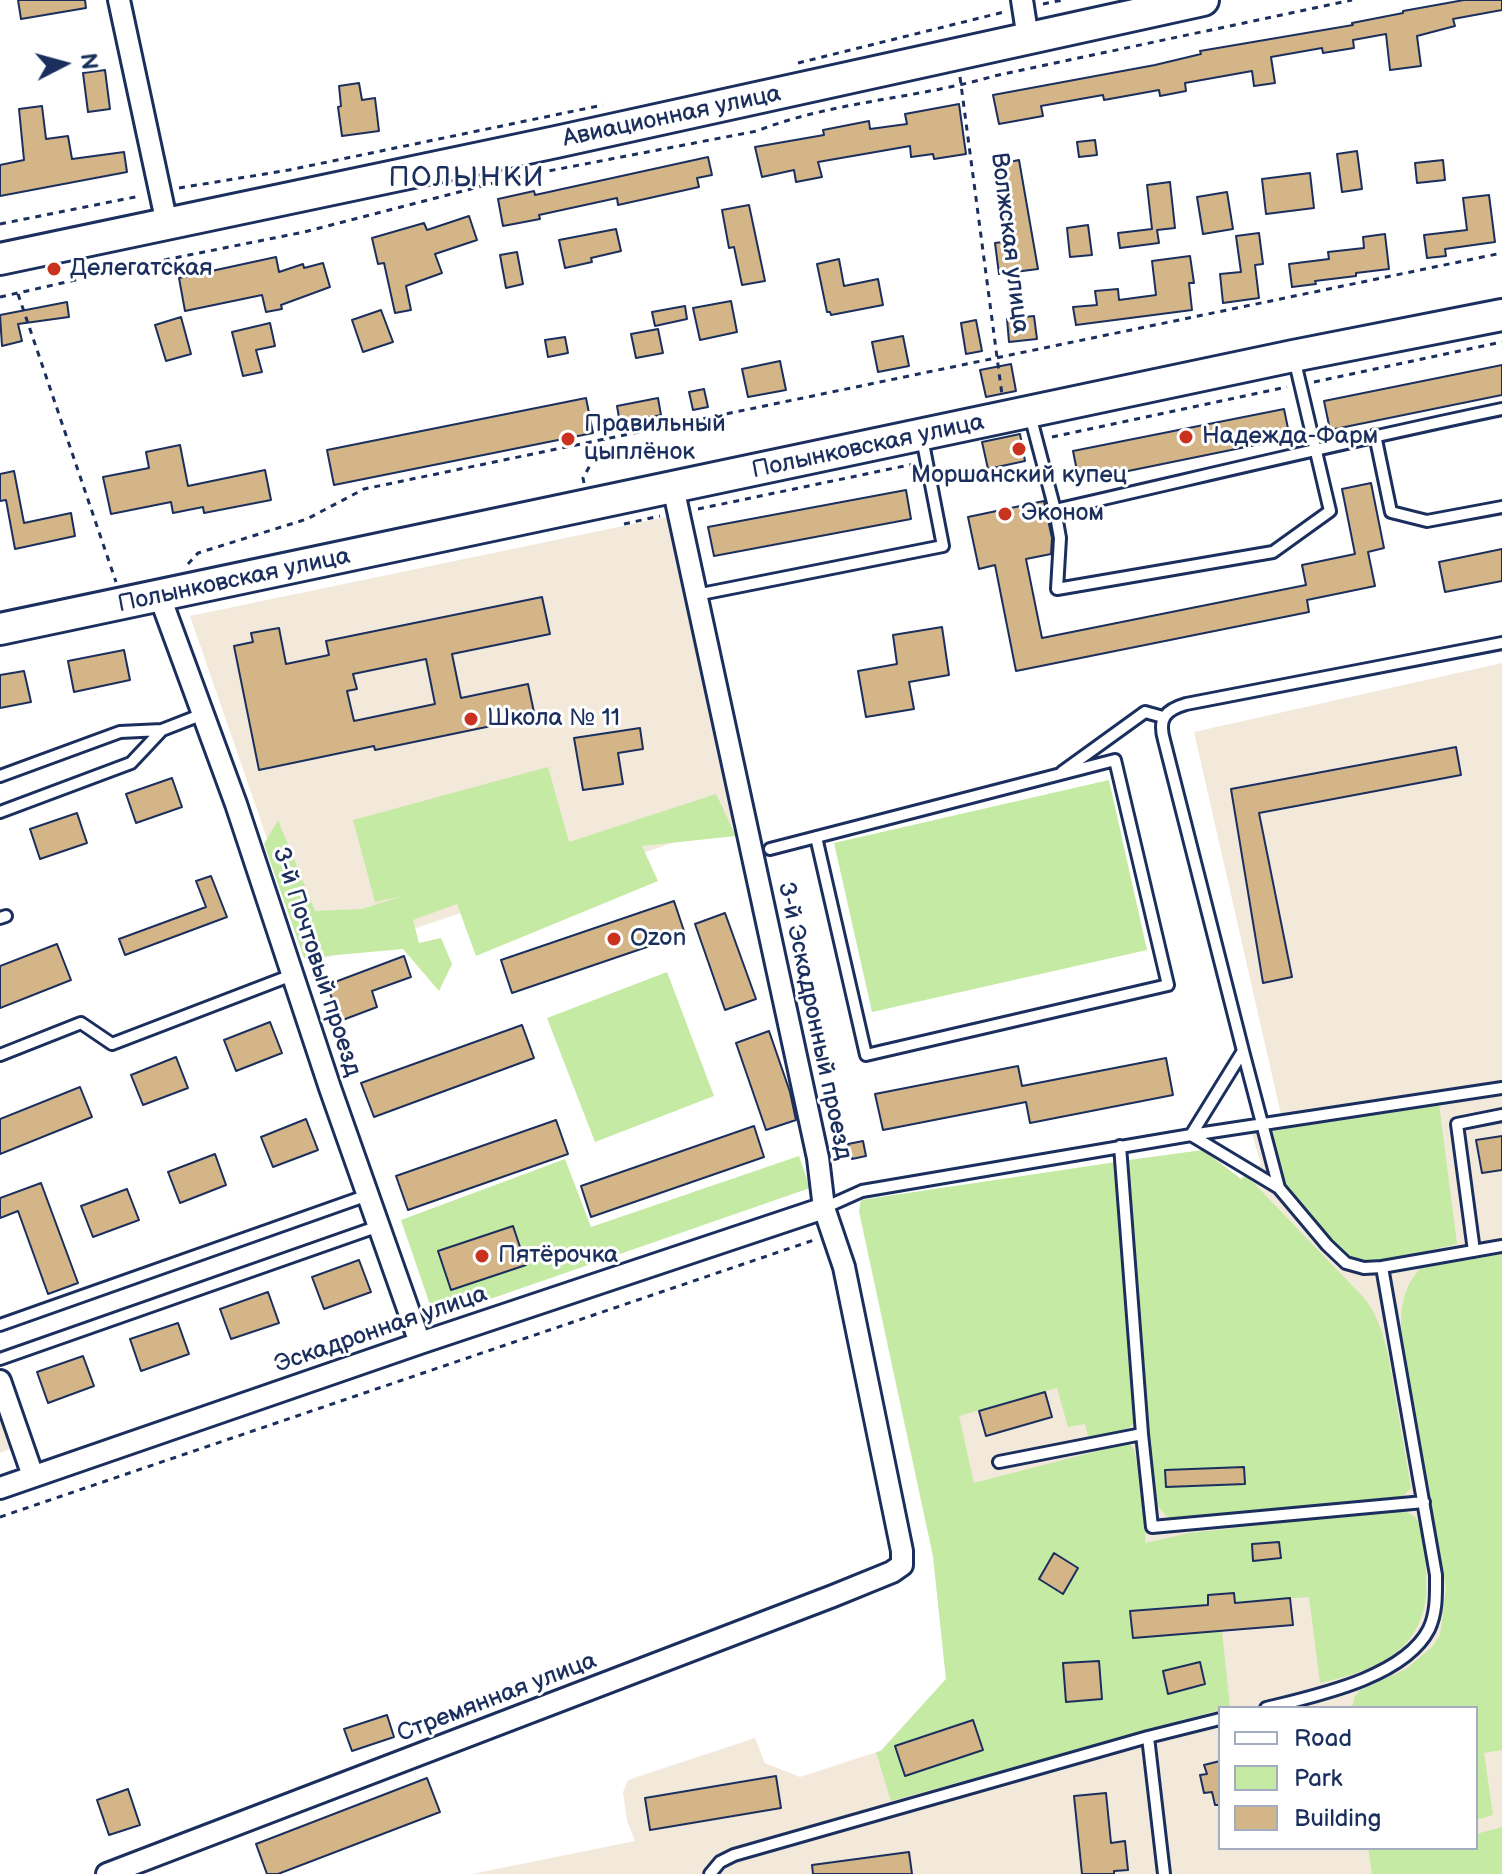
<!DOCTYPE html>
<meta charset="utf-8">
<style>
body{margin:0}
#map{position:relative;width:1502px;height:1874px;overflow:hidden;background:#fff;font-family:"Balsamiq Sans",sans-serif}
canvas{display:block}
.legend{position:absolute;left:1218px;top:1706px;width:260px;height:144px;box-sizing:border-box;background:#fff;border:2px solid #a4acbf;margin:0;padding:10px 14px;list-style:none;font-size:24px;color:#1b2f5e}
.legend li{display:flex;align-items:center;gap:16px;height:40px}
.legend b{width:40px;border:2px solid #a4acbf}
.north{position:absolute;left:24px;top:24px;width:80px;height:80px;-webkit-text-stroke:6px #fff;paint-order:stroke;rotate:84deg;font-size:22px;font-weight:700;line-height:32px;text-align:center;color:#1b2f5e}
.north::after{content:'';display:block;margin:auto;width:28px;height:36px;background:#1b2f5e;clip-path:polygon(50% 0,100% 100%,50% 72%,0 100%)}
</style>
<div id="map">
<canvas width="1502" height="1874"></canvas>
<ul class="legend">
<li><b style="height:10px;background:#fff"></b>Road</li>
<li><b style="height:22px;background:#c5eaa4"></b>Park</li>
<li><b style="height:22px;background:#d3b587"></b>Building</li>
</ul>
<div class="north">N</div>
</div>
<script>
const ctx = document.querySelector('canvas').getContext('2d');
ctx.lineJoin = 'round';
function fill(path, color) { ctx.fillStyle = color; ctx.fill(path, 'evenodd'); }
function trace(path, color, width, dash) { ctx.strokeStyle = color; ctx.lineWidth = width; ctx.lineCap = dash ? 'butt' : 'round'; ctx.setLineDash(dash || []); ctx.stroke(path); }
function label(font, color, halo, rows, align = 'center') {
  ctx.font = font + ' "Balsamiq Sans",sans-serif'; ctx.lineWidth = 6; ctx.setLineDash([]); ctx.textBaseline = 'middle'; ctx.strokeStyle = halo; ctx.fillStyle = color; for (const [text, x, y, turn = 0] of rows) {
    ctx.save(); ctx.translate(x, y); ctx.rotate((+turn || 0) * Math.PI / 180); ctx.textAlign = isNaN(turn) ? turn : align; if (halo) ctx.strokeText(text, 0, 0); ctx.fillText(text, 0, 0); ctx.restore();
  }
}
const built = new Path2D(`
 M671,516L739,821L310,963L190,616Z
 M1502,663V1874H472L635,1841L627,1821L623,1792L628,1780L755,1738L765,1763L800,1777L880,1751L946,1679L933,1556L859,1211L861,1200L1203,1150L1241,1179L1261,1164L1252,1134L1284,1128L1194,732ZM1220,1708H1476V1848H1220Z
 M0,1407L13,1441L10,1449L0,1453Z`);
const green = new Path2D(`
 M548,767L569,842L716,794L736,836L642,846L658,881L476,956L457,904L413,920L419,943L441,938L452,964L439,991L403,949L304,958L264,844L278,820L315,911L362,909L402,896L375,902L353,820Z
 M1109,780L1147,950L872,1012L834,843Z
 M667,972L714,1096L595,1142L547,1018Z
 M1439,1104L1457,1244C1433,1249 1381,1264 1359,1259C1333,1255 1295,1201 1283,1179C1276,1165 1272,1147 1267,1132Z
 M1203,1150L1241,1179L1246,1175L1366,1300L1374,1313L1382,1332L1388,1355L1411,1488L1399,1500L1172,1520C1158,1510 1154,1500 1151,1483L1129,1160Z
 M799,1156L810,1188L447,1314L437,1313L430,1305L401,1220L565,1159L591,1227Z
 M1116,1162L1135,1422L1125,1432L1088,1436L1085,1424L1068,1427L1057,1388L959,1416L974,1483L1128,1443L1134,1449L1146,1514L1145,1543L1189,1533L1399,1510C1405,1512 1411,1513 1415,1517C1422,1525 1422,1537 1423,1547C1428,1579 1431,1613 1408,1641C1389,1664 1349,1677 1320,1683L1309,1597L1235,1603L1233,1593L1208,1595V1605L1130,1612L1133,1638L1222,1631L1230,1707L891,1801L876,1752L881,1751L946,1679L933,1556L859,1211L861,1200ZM1054,1554L1078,1568L1063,1593L1039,1579ZM1099,1661L1102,1699L1066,1702L1063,1664ZM1200,1662L1205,1684L1169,1694Z
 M1502,1254V1750L1484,1753L1493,1815L1476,1820V1708H1352L1354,1698L1359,1691L1406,1669L1432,1647L1440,1635L1446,1589L1401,1328C1401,1305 1404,1285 1421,1268Z
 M1502,1827V1874H1372L1368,1848H1476V1834Z`);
const building = new Path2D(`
 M18,0H85L86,8L21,19Z
 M1464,0H1502V10L1453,19L1455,26L1417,36L1421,66L1390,70L1386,34L1353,40L1354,48L1323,53L1322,48L1271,57L1275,83L1254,86L1252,71L1185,83L1186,91L1160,96L1159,90L1104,100L1103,95L1041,106L1043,116L999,124L993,95L1155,65L1201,54L1200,51L1353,25L1352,23L1403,13V11Z
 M105,70L110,109L88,112L83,73Z
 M359,83L362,100L375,98L379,131L342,136L338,107L341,106L339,86Z
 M959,104L966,154L934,159L933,154L911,157L910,146L818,162L822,177L796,182L794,170L762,177L755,147L824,135L823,130L869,121L870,129L907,124L905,114Z
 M42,106L46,139L68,136L72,159L124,152L127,172L0,196V165L24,160L19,109Z
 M1095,140L1097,155L1079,157L1077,142Z
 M1357,151L1362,189L1342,192L1337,154Z
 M708,157L712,175L697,178L699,187L618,205L617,198L539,215L540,219L503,226L498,199L534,191L535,195Z
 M1019,160L1038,269L999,274L995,243L1010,241L999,164Z
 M1443,160L1445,180L1417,183L1415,163Z
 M1310,173L1314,208L1266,214L1262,179Z
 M1170,182L1175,228L1157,230L1159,243L1120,248L1118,233L1152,229L1147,185Z
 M1227,192L1233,229L1203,234L1197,197Z
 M1489,195L1495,242L1445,249L1446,256L1427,258L1424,235L1467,230L1463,198Z
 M749,205L765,281L742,285L734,247L729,248L722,210Z
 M469,216L477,240L435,254L442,273L406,286L411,310L395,313L384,263L378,264L372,238L424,223L427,230Z
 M1088,225L1092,255L1070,257L1067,228Z
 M616,229L621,251L591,258L592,262L565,268L559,240Z
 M1259,233L1263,264L1255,265L1259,298L1223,303L1220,274L1241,272L1236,236Z
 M1385,234L1389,269L1356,273V276L1315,281L1316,284L1292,287L1289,264L1329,259L1328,252L1364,248L1363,237Z
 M517,252L523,284L506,288L500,255Z
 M1190,256L1194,283H1189L1192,310L1076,325L1073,307L1097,305L1095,291L1118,289L1119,300L1156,295L1152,261Z
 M276,257L279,272L303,264L304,268L323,263L330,287L281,305L282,309L266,312L262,295L185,311L179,278Z
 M839,259L844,286L878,279L883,305L831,315L830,312H827L817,264Z
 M731,301L737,332L700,340L693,308Z
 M67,302L69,317L18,324L22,341L2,346L0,315Z
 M685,306L687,319L655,326L652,312Z
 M381,310L393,342L363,352L352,320Z
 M1034,316L1037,339L1009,342L1007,319Z
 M181,317L191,354L166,361L155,325Z
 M976,320L982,351L966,354L961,323Z
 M270,323L275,346L256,350L262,372L243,376L232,332Z
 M658,329L663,353L636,358L631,334Z
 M903,336L909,366L878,372L872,342Z
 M565,337L568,353L548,357L545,340Z
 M780,361L786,390L748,397L742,369Z
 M1011,364L1016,391L986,397L980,370Z
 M1502,365V395L1330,430L1324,401Z
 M704,389L708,407L693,410L689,392Z
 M586,398L593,433L334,485L327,450Z
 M658,398L661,415L620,423L617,406Z
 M1284,409L1290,438L1079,481L1073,451Z
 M1020,434L1025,461L988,469L982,442Z
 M180,445L188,486L265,470L271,500L204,513L203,507L173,513L171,502L111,514L103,477L149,468L146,452Z
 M14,471L24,523L71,513L75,536L15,549L6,500L0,501V474Z
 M1371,483L1384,548L1368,552L1375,586L1307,600L1309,612L1016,671L995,565L979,569L968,517L1044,501L1052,538L1051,554L1026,559L1042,638L1306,585L1302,565L1355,554L1342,489Z
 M906,490L911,519L714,556L708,527Z
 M1502,549V581L1445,592L1439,562Z
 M542,597L550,634L452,654L461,698L528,684L535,717L375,750L374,746L259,770L234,646L253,642L251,633L279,628L286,664L329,655L326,641ZM426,659L435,704L354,721L347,691L357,689L353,674Z
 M942,627L949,675L909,682L914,709L866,717L858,671L897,664L893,635Z
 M124,650L130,680L74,692L68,661Z
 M24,671L31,702L0,708V675Z
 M640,728L643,749L618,753L623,784L583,790L574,738Z
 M1456,747L1461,775L1259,813L1292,977L1263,983L1231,789Z
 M172,778L182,807L136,823L126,794Z
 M77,813L87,843L40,859L30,829Z
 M211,876L227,917L125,955L119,939L206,907L196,881Z
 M674,901L685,934L512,993L501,960Z
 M725,913L756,999L725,1010L695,924Z
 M57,944L71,980L0,1008V966Z
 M404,956L411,977L372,991L377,1007L340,1021L327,985Z
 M270,1022L282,1053L236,1071L224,1040Z
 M522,1025L534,1058L374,1117L361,1083Z
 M769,1031L790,1092L796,1120L766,1130L736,1043Z
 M176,1057L188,1088L143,1105L131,1075Z
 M1166,1058L1173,1095L1030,1123L1026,1102L883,1130L875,1094L1018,1066L1022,1086Z
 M80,1087L92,1117L0,1154V1119Z
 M306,1119L318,1150L273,1167L261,1137Z
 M556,1120L568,1154L408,1210L396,1176Z
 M754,1126L764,1157L591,1217L581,1186Z
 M1502,1136V1170L1482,1173L1476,1140Z
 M863,1141L866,1156L852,1159L848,1144Z
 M215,1154L226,1185L180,1203L168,1172Z
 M41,1183L78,1283L48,1294L18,1211L0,1218V1198Z
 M127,1189L139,1220L93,1237L81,1206Z
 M513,1226L526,1265L451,1290L438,1251Z
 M359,1260L371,1292L324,1309L312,1277Z
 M268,1292L279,1323L231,1339L220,1309Z
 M178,1323L189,1354L141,1371L130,1339Z
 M83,1356L94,1386L48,1403L37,1372Z
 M1045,1392L1052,1417L986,1436L979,1411Z
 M1244,1467L1245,1484L1166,1487L1165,1470Z
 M1279,1542L1281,1558L1253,1561L1252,1544Z
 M1054,1553L1078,1568L1063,1594L1039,1579Z
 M1234,1593L1235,1603L1290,1598L1293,1625L1133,1638L1130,1611L1208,1605V1595Z
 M1099,1661L1102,1699L1066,1702L1063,1663Z
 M1200,1662L1205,1684L1168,1694L1163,1671Z
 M387,1715L394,1737L352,1751L344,1729Z
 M973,1720L983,1750L905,1776L895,1746Z
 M1220,1761V1805H1215L1212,1792L1204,1793L1200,1775L1207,1774L1204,1765Z
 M776,1776L781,1808L650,1830L645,1798Z
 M427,1778L440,1812L278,1874H267L256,1844Z
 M128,1789L140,1825L109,1835L97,1800Z
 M1106,1793L1111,1843L1125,1841L1128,1870L1114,1871V1874H1082L1074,1796Z
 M909,1852L912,1874H813L812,1865Z`);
const path = new Path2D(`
 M1043,4L1063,0
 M798,63L1004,12
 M960,77L1002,395
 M179,188L289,170L603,105
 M0,224L140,196
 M18,294L116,582
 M0,297L169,259L304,232L517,177L757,131C833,101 916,99 994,76L1352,0
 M1314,382L1502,342
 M1052,437L1287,387
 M584,483L583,478L604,440
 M698,509L914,464
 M624,524L660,516
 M188,564L198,553L307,519L364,489L1502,253
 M0,1517L814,1240`);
const lane = new Path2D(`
 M1030,415L1055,510C1204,476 1353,440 1502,409
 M1375,435L1391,512L1427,521L1502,507
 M1055,510L1060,538L1057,589L1273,552L1330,511L1294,358
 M696,595L943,546L922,438
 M1062,772L1145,712L1163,717
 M0,776L120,732L162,730L203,714
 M0,812L131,763L162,730
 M770,849C885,819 1000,790 1115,760L1168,985L866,1055L816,837
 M0,918L6,916
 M1243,1051L1279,1188
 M0,1055L81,1023L112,1044L292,975
 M1191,1135L1243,1051L1164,740C1158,719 1165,710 1186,704L1502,643
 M1191,1135L1502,1088
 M824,1208L862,1191L1191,1135L1279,1188L1327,1245L1346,1263L1364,1268L1382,1267L1436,1575C1436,1593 1437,1612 1429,1629C1404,1678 1314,1696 1266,1708
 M1474,1251L1457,1124L1502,1115
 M1382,1267L1502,1246
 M0,1325L368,1195
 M0,1359L379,1226
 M1142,1434L1152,1527L1424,1502
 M999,1462L1142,1434L1120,1146
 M710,1874L720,1862L734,1855L1148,1737
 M1164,1874L1148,1737L1220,1719`);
const street = new Path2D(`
 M119,0L167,224
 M1022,0L1028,39
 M160,597L236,804L330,1088L420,1343
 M0,1381L33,1476
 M0,1488L420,1343L824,1208
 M107,1874L833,1596L892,1572L902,1565V1551L844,1267L824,1208L818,1158L673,487`);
const secondary = new Path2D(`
 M0,259L556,142L1203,0
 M0,629L1293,356L1502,315`);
const markers = [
 [54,269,8,"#c8321e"],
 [1186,437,8,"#c8321e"],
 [568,439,8,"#c8321e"],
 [1019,449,8,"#c8321e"],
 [1005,514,8,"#c8321e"],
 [471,719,8,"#c8321e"],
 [614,939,8,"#c8321e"],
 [482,1256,8,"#c8321e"]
];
const streetNames = [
 ["Авиационная улица",672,117,-12],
 ["Волжская улица",1009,243,83],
 ["Полынковская улица",868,447,-12],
 ["Полынковская улица",234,581,-12],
 ["3-й Почтовый проезд",316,962,72],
 ["3-й Эскадронный проезд",814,1021,78],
 ["Эскадронная улица",381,1330,-19],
 ["Стремянная улица",497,1698,-21]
];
const poiNames = [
 ["Делегатская",70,269],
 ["Правильный",584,425],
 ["цыплёнок",584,453],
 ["Надежда-Фарм",1202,437],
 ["Моршанский купец",1019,476,"center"],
 ["Эконом",1021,514],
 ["Школа № 11",487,719],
 ["Ozon",630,939],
 ["Пятёрочка",498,1256]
];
const quarterNames = [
 ["ПОЛЫНКИ",467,179]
];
fill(built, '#f2e9db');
fill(green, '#c5eaa4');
fill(building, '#d3b587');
trace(building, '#1b2f5e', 2);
trace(lane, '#1b2f5e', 16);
trace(street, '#1b2f5e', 26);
trace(secondary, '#1b2f5e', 36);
trace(path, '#1b2f5e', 3, [6, 6]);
trace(lane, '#fff', 10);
trace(street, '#fff', 20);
trace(secondary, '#fff', 30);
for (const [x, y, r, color] of markers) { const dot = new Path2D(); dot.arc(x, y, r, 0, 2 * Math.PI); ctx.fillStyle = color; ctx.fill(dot); trace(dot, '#fff', 3); }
label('24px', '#1b2f5e', '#fff', streetNames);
label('24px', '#1b2f5e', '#fff', poiNames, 'left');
ctx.letterSpacing = '2px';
label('28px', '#1b2f5e', '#fff', quarterNames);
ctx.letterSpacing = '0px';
</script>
